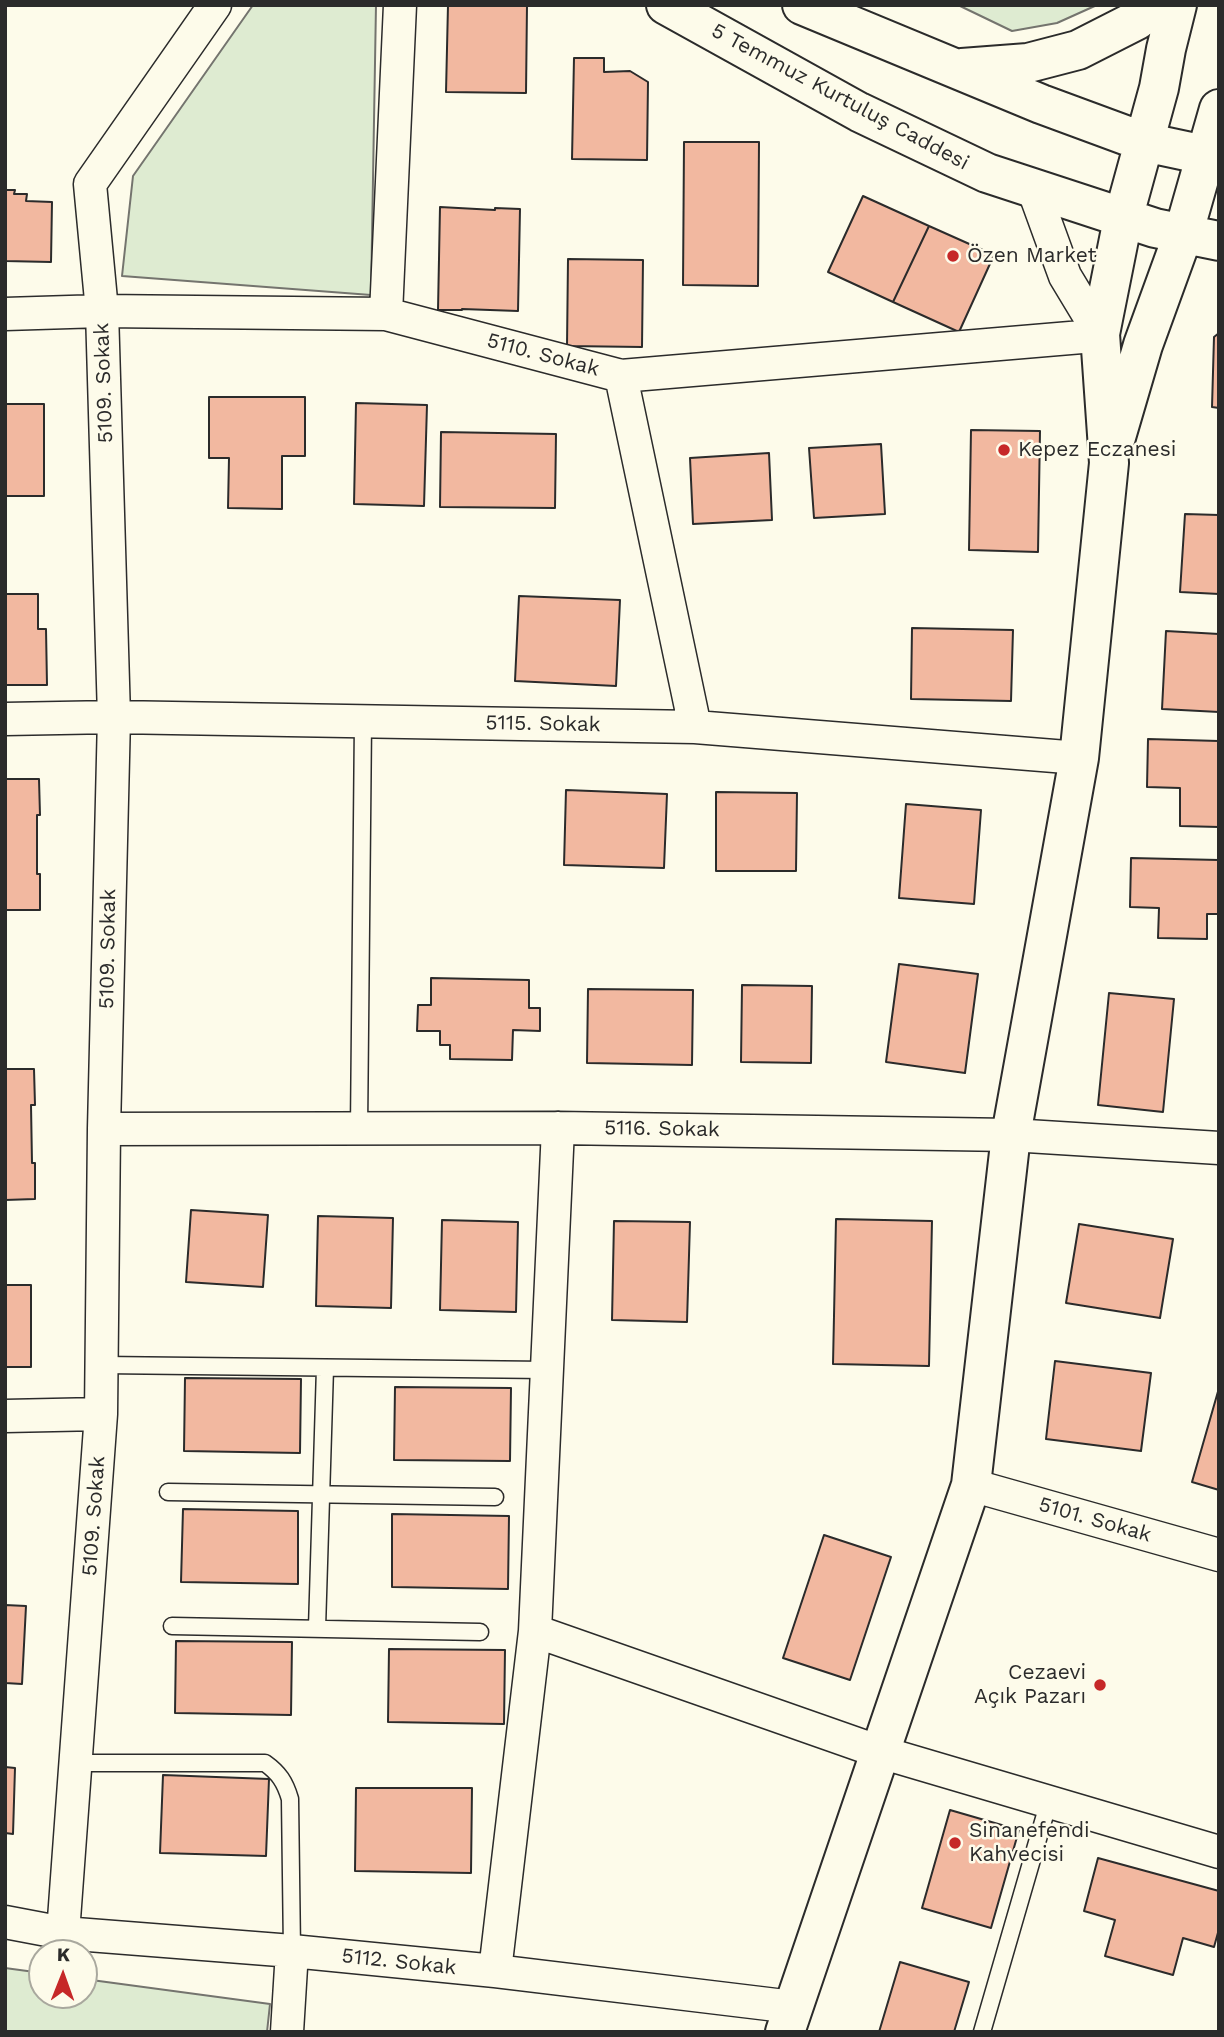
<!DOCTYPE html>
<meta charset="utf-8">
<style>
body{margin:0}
#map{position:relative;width:1224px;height:2037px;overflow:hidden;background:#fdfbea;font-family:"Work Sans",sans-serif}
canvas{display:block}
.frame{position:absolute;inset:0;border:7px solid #2b2b2b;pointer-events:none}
.north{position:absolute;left:28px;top:1939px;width:70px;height:70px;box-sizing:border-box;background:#fdfbea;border:2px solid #a9a89e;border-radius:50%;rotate:1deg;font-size:19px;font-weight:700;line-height:28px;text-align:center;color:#2b2b2b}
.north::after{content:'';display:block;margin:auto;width:24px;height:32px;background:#c62828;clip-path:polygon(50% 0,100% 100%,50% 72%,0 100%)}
</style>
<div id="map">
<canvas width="1224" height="2037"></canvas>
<div class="frame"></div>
<div class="north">K</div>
</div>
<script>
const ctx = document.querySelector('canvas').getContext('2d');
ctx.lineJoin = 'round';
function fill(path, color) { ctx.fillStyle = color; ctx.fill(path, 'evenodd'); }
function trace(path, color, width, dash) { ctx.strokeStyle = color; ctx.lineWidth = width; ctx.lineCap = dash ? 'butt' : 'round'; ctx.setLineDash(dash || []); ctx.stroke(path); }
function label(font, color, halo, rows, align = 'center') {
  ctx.font = font + ' "Work Sans",sans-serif'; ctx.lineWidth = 5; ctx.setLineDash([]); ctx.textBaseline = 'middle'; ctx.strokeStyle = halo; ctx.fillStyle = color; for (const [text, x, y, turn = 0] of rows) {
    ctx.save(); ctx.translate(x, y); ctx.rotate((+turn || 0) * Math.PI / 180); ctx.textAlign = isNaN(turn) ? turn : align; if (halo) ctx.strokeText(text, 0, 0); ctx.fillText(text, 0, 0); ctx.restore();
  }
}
const green = new Path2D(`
 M253,5H376L371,295L122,276L133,176Z
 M958,5H1097L1057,23L1012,31Z
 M5,1968L42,1973V1995H84V1979L270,2004L267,2032H5Z`);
const building = new Path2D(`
 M448,5H527L526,93L446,92Z
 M574,58H604V72L630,71L648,82L647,160L572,159Z
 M684,142H759L758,286L683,285Z
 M5,190H15L14,194H27L26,201L52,202L51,262L5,261Z
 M863,196L929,226L893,302L828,272Z
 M440,207L495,210V208L520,209L518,311L462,309V310H438Z
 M929,226L994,255L959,332L893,302Z
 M568,259L643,260L642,347L567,346Z
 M1219,333V408L1212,407L1214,337Z
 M209,397H305V456H282V509L228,508L229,458H209Z
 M356,403L427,405L424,506L354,504Z
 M5,404H44V496H5Z
 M971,430L1040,431L1038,552L969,550Z
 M441,432L556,434L555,508L440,507Z
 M881,444L885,514L814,518L809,448Z
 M769,453L772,520L693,524L690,458Z
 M1185,514L1219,515V594L1180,592Z
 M5,594H38V629H46L47,685H5Z
 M519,596L620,600L616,686L515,681Z
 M912,628L1013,630L1011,701L911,699Z
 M1166,631L1219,634V712L1162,709Z
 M1148,739L1219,741V827L1180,826V788L1147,787Z
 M5,779H39L40,815H37V874H40V910H5Z
 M566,790L667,794L664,868L564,865Z
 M716,792L797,793L796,871H716Z
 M906,804L981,810L974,904L899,898Z
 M1131,858L1219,860V914H1207V939L1158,938L1159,908L1130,907Z
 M899,964L978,974L965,1073L886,1062Z
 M431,978L529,980V1008H540V1031L513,1030L512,1060L450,1059V1045H440V1031H417L418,1005H431Z
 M742,985L812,986L811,1063L741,1062Z
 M588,989L693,990L692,1065L587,1063Z
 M1109,993L1174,999L1163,1112L1098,1105Z
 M5,1069H34L35,1105H31L32,1163H35V1199L5,1200Z
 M191,1210L268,1215L263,1287L186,1282Z
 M318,1216L393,1218L391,1308L316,1306Z
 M836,1219L932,1221L929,1366L833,1364Z
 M442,1220L518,1222L516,1312L440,1310Z
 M614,1221L690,1222L687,1322L612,1320Z
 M1079,1224L1173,1239L1160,1318L1066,1303Z
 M5,1285H31V1367H5Z
 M1055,1361L1151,1373L1141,1451L1046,1439Z
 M185,1378L301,1379L300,1453L184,1451Z
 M395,1387L511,1388L510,1461L394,1460Z
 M1219,1388V1490L1192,1482Z
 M183,1509L298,1511V1584L181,1582Z
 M392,1514L509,1516L508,1589L392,1587Z
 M824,1535L891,1557L850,1680L783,1658Z
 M5,1605L26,1606L22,1684L5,1683Z
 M176,1641L292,1642L291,1715L175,1713Z
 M389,1649L505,1650L504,1724L388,1722Z
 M5,1767L15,1768L13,1834L5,1833Z
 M163,1775L269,1779L266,1856L160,1853Z
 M356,1788H472L471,1873L355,1871Z
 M950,1810L1019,1830L991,1928L922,1908Z
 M1098,1858L1219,1891V1929L1214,1947L1183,1938L1173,1975L1105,1956L1115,1920L1084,1911Z
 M900,1962L969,1982L954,2032H879Z`);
const lane = new Path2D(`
 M359,1129L363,721
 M102,1365L547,1370
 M168,1492L495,1497
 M172,1626L480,1632
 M317,1628L325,1368
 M76,1763H265C279,1773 285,1782 290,1799L292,1951
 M982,2032L1049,1801`);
const street = new Path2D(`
 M5,314L102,311L386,314L621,376L1082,337L1100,334L1065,276L1033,188
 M386,314L400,5
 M621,376L695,727
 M5,719L114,717L695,727L1079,758
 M104,1129L558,1128L1011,1135L1219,1148
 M5,1416L101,1414
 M971,1485L1219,1555
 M535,1631L880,1752L1219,1852
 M5,1922L63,1933L292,1951L495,1971L793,2007
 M63,1933L101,1414L104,1129L114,717L102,311L90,184L215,5
 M495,1971L535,1631L558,1128
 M287,2032L292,1951`);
const secondary = new Path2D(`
 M666,5L859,112L987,173L1155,228L1219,241
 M802,5L1041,104L1144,142L1219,158
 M962,68L1028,63L1078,50L1137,20L1151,5
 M1116,437L1143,345L1183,235L1219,109
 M785,2032L971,1485L1011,1135L1079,758L1109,463L1100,334L1123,219L1159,88L1166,49L1177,5`);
const markers = [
 [953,256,7,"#c62828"],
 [1004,450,7,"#c62828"],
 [1100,1685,7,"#c62828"],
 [955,1843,7,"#c62828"]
];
const streetNames = [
 ["5 Temmuz Kurtuluş Caddesi",840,97,28],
 ["5110. Sokak",543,355,15],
 ["5109. Sokak",104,383,-92],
 ["5115. Sokak",543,724,1],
 ["5109. Sokak",108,949,-89],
 ["5116. Sokak",662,1129,1],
 ["5109. Sokak",94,1516,-86],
 ["5101. Sokak",1095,1520,16],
 ["5112. Sokak",399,1962,6]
];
const poiNames = [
 ["Özen Market",967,256],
 ["Kepez Eczanesi",1018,450],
 ["Cezaevi",1086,1673,"right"],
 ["Açık Pazarı",1086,1697,"right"],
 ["Sinanefendi",969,1831],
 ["Kahvecisi",969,1855]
];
fill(green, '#deebd1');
trace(green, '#74746e', 2);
fill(building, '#f2b8a0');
trace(building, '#2b2b2b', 2);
trace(lane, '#2b2b2b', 19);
trace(street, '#2b2b2b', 35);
trace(secondary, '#2b2b2b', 42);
trace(lane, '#fdfbea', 16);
trace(street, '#fdfbea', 32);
trace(secondary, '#fdfbea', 38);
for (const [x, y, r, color] of markers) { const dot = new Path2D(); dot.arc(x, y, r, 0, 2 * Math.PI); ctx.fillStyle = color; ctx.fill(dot); trace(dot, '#fdfbea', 2.5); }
label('21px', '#2b2b2b', '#fdfbea', streetNames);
label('21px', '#2b2b2b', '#fdfbea', poiNames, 'left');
</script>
